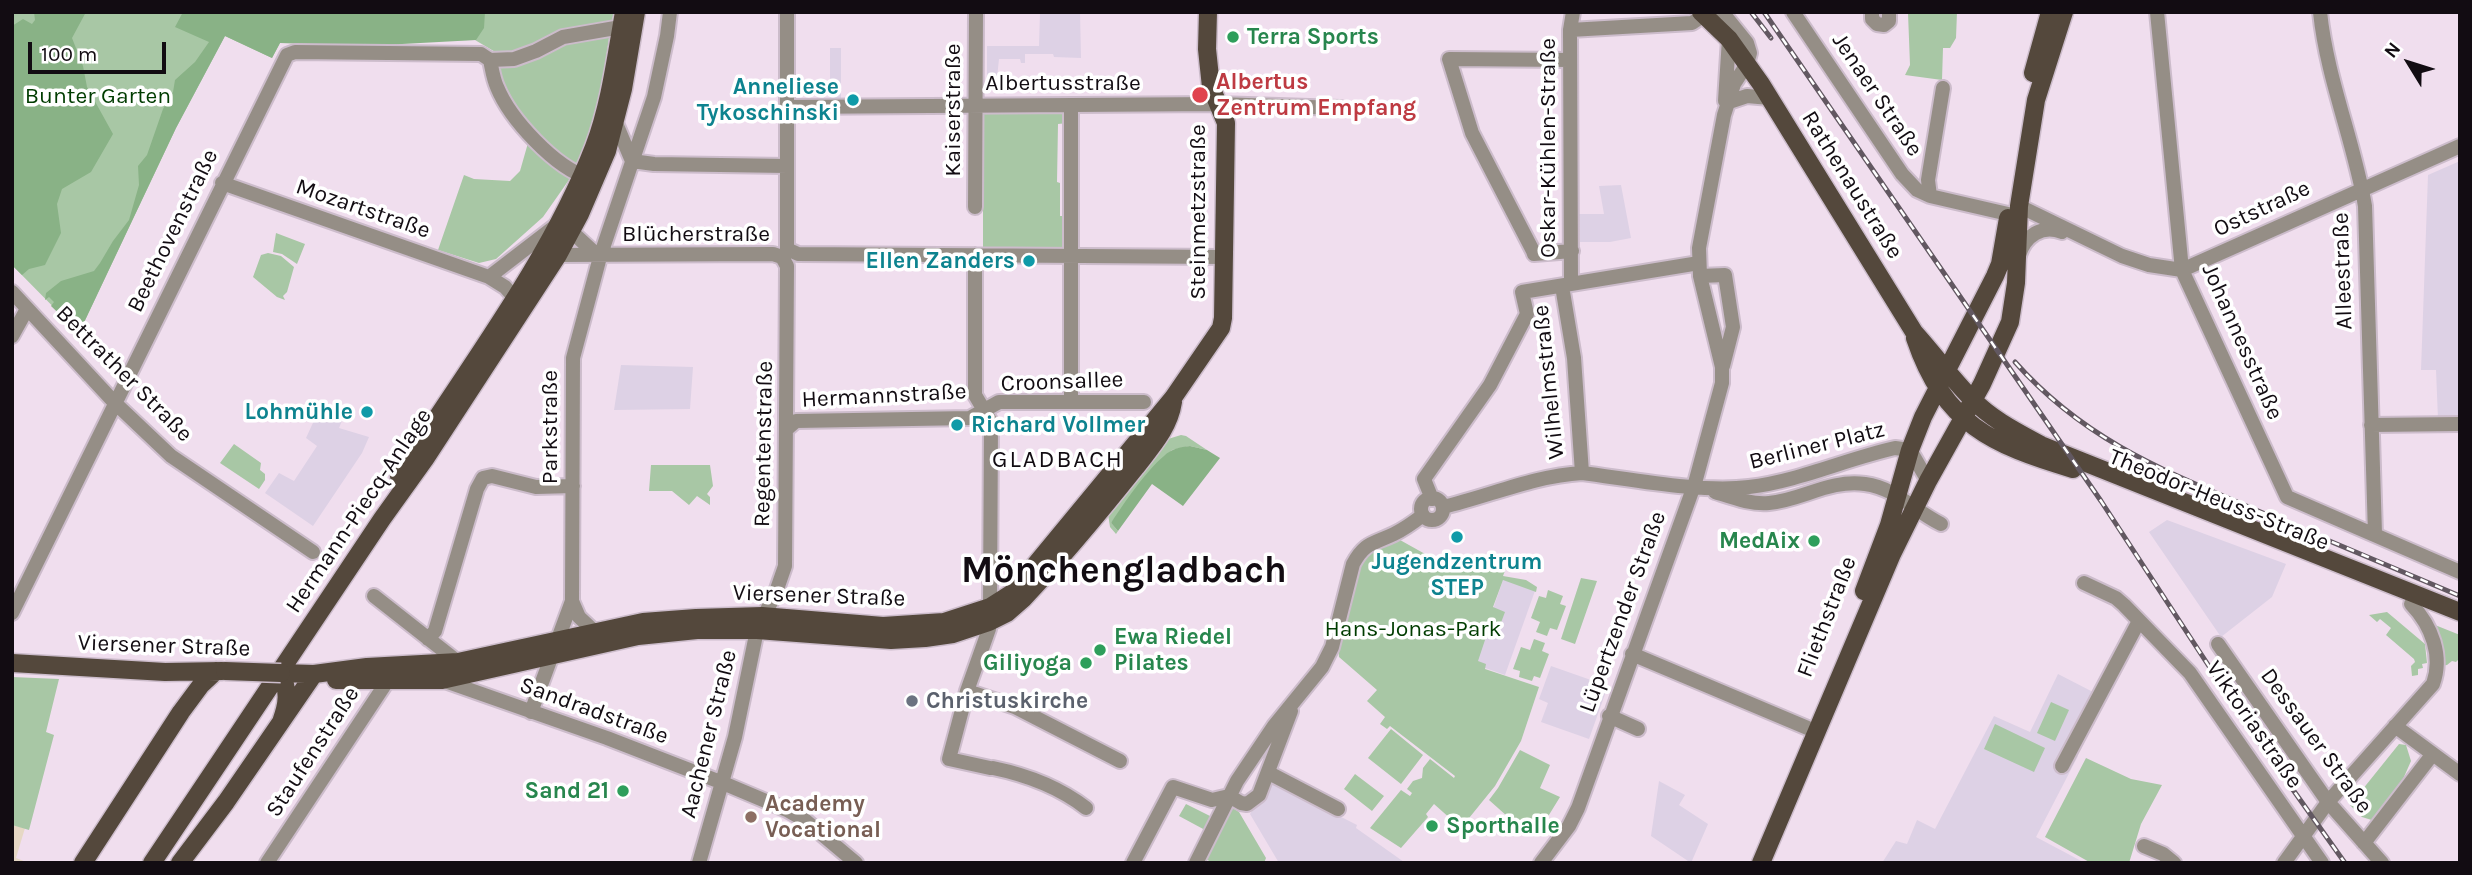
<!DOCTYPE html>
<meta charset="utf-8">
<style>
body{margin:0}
#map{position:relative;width:2472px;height:875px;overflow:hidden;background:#f0deee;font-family:Karla,sans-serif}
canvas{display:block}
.frame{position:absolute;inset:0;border:14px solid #120c12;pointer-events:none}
.north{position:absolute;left:2374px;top:28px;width:70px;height:70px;-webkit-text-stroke:5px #fff;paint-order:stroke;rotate:308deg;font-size:19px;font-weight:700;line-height:28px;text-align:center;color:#120c12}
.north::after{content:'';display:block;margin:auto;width:24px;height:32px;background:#120c12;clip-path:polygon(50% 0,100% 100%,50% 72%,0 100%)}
.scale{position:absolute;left:28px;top:42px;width:138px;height:32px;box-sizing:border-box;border:4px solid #120c12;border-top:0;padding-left:9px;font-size:21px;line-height:24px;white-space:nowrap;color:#120c12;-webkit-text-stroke:5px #fff;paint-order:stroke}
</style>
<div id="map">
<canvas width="2472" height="875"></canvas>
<div class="frame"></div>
<div class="north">N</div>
<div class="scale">100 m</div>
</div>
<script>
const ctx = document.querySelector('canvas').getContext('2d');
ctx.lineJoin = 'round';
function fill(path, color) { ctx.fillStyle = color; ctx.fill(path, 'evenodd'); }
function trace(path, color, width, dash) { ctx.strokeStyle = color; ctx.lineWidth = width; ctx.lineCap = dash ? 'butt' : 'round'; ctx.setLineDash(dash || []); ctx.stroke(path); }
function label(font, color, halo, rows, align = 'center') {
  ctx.font = font + ' Karla,sans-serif'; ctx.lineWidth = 7; ctx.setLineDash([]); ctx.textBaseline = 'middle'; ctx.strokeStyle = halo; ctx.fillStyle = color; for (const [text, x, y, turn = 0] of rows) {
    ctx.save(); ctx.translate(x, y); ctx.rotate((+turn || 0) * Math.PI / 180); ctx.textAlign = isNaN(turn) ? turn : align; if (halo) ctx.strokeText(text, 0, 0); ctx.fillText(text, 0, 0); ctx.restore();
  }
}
const education = new Path2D(`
 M1080,12L1081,58L1054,57L1053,54H1025V63H1021L1020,59H999L997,78H987V46H1039L1040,13Z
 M830,48H841V98H830Z
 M2460,161V419H2438L2436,370H2421L2428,175Z
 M1621,185L1631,238L1610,242H1580L1579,214H1604L1599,186Z
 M621,365L693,367L690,409L614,410Z
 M323,401L346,411L339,428L369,437L362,453L313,526L265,493L279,473L294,481L317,446L306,438Z
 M2167,520L2286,564L2272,597L2221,637L2149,532Z
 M1504,577L1536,588L1505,675L1474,664Z
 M1551,666L1608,686L1589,739L1541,722L1548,703L1539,699Z
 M2058,674L2093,692L2064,747L2078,756L2036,837L2085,863H1882L1896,841L1907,844L1917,820L1935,829L1994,716L2030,732Z
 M1270,781L1357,825L1356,828L1404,862L1279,863L1250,814Z
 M1659,781L1685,795L1679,805L1708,824L1691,863L1651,836Z`);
const medical = new Path2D(`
 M12,825L25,828L16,858L29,863H12Z`);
const green = new Path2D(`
 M12,12H614L611,24L524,51L502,56L475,40L280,43L272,58L225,36L176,128L79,333L12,265Z
 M1957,12L1956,38L1950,48H1943L1942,80L1905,75L1910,65L1908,13Z
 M610,31C605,68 594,137 575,168L527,126L500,76L496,74L498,64Z
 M988,112H1068V123L1058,124L1057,182L1060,183V216H1066L1063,250H985L983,247V189L979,119L981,113Z
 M528,143L571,177L543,217L496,259L479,263L438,250L464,175L474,179L510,181L520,171Z
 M276,233L305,244L297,264L282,254L273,252Z
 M268,253L281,256L294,267L287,292L283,296L285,300L277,297L253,277L261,255Z
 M1181,435L1186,436L1207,450L1190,446L1172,450L1111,523L1118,531L1116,534L1110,527L1108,514L1168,439Z
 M234,444L261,463L260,470L265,474V480L259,489L220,463Z
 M651,465H710L713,486L707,494L710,497V505L697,496L689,505L672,491H649Z
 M1400,540L1452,569L1458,559L1470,566L1476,555L1506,568L1503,576L1526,580L1537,587L1536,592L1503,580L1493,607L1505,612L1496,636L1492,634L1490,638L1486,637L1478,661L1486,664L1485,669L1539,687L1521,741L1495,786L1461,828L1434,804L1426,814L1428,817L1401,848L1370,828L1401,790L1410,796L1412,793L1407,789L1413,781L1422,778L1423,768L1430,759L1454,778L1455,776L1390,726L1387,729L1380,724L1385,717L1367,701L1377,690L1339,657L1338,645L1361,563C1372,549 1383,545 1400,540Z
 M1581,578L1597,581L1575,644L1561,639Z
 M1548,590L1563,596L1560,604L1566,606L1557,630L1550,628L1547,636L1536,632L1540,622L1531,618L1539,596L1546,598Z
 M2387,612L2425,644L2427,663L2422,664L2423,668L2418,669V675L2412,676L2411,666L2415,662L2414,659L2386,635L2391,628L2380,619L2377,622L2369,615Z
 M2430,623L2460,635V658L2456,662L2452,661L2447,665L2441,666Z
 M1534,639L1545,643L1542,651L1549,654L1540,678L1534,676L1532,681L1519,677L1520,671L1513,669L1521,647L1530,650Z
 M12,677L59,679L46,732L54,735L29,830L12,825Z
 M2051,702L2069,710L2055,741L2037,733Z
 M1995,724L2045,748L2034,772L1984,749Z
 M1391,729L1423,755L1401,784L1368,758Z
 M2399,744L2406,745L2411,761L2393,802L2378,822L2362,817L2350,805Z
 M1520,750L1550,765L1540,788L1560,797L1544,823L1538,819L1526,833L1489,800L1498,788Z
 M2086,758L2131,779L2162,785L2141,824L2129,863H2091L2045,837Z
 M1355,774L1384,796L1372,811L1344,789Z
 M1186,804L1212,817L1205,830L1179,816Z
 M1230,806L1239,812L1266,858L1264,863H1214L1205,859Z`);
const forest = new Path2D(`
 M34,12H86L72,38L83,66L87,87L113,134L91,172L62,189L57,204L61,233L45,265L29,269L22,275L12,265V26L23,19L32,24L35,20Z
 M183,12H485L484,28L476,40L365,46L280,43L272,58L225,36L176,128L79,333L51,306L54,302L49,297L45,300L46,293L61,281L94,271L100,263L113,241L129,220L139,185L138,166L147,155L163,109L173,92L175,80L195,62L209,42L175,27Z
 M1190,446L1207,450L1220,458L1183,506L1152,484L1118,531L1111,523C1124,503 1146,471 1164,456C1171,449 1180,447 1190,446Z`);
const minor = new Path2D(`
 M787,12V249L798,254L1224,257
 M1793,12L1902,174L1917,190L1930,196L2008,214
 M1872,12V19L1877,24L1884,25L1889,21V12
 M2157,12L2182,270L2287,497L2460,572
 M2320,12C2327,79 2354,141 2365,206L2375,534
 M1570,30L1692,23L1704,15
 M490,60C492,69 493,78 497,87C510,119 555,168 589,178
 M1570,60L1449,59L1472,133L1533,251L1534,254L1572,251
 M1725,101L1729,39
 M1729,102L1747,96L1770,98
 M1071,106V402
 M786,107L1217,104L1340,108
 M615,121L632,161
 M632,161L654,164L787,166
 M222,183L489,277L505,287L515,298
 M1930,196L1928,180L1943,88
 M2019,206L2122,256L2149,265L2182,270L2460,146
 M975,207L976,12
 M572,232L598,256
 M558,255L773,254L782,257L787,266L785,566L776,592L757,630L735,737L699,863
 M975,255V395L991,422L990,607L989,629L967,691L949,759L990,768
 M2019,255C2025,236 2042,224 2062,232
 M1700,276L1725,275L1733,327L1723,366
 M489,277L554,227
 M1571,284L1570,30L1573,12
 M1562,286L1574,358L1582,473
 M12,292L114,402L171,456L313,552
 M12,336L27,309
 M2371,425L2460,424
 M788,428L796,421L970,418L999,402H1144
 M1715,492C1731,497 1752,505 1769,503C1802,500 1830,479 1865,484C1896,488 1914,511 1941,524
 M1421 509a11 11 0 1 1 22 0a11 11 0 1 1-22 0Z
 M1432,499L1424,479L1490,385L1527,314L1522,292L1699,263
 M1443,507C1490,496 1533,476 1582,473C1630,479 1701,493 1749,487C1799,481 1846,459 1895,448L1910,450L1928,481
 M2084,583L2116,598L2124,605L2190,673L2322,863
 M374,596L458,662
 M572,601L579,617L594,631
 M12,613L287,55L295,52L481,54L490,60L514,59L536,51L563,37L621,27
 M428,639L435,631L477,489L483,478L492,476L536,487L573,486
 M2218,644L2328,802L2382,863
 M1632,654L1810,729
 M442,680L607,738L723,783L787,810L806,821L856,863
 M967,691L1015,707L1120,761
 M531,712L572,601L573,358L600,257L654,97L667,36L670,12
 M1609,716L1638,729
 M2395,726L2460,774
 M2062,766L2139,621
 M993,768C1027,775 1059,787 1086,808
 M1269,773L1338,809
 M1229,796L1241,803L1247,804L1259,795L1291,711
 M2364,843L2432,755
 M2144,846L2163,854L2174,863
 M267,863L392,674
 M1133,863L1173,787L1212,800L1229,796
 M1196,863L1237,781L1274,726L1322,667L1332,647L1353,564C1365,542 1373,544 1394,534C1404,529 1414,522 1423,515
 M1541,863L1569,826L1578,808L1695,483L1722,383V367L1700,276L1699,248L1724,115L1734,84L1747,64L1750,53L1747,43L1722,12
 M2284,863L2328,802L2433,684C2443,656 2432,626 2411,604`);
const major = new Path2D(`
 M1701,12L1729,39L1761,84L1914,332C1934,354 1951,378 1972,399C1991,419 2017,432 2041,445L2460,612
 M2033,73L2050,12
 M1915,338C1944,424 1992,445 2073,469
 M399,476C465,371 549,263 594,147C610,105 616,57 624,12
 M1864,591L1889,525L1910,450L1923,417L1995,276L2000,264L2008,218
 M12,663L165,672L222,671
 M336,680H442L638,636L697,630H757L891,640L925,638L953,634L989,622L1007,613L1023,599C1063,557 1100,512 1136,467C1152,446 1169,428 1173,402
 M281,722C288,703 289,692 281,673L314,674L367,667L458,662L643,622L696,618L762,616L883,626L944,622L990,607L1012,593L1173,398L1221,328L1223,318L1226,123L1211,87L1207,49L1208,12
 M83,863L181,712L201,685L216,671
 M152,863L382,519L425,459L558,255L580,214L607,151L623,89L636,12
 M180,863L226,802L314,674
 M1761,863L1892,554L1928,481L1982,384L2010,322L2016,283L2019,206L2036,100L2064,12`);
const rail = new Path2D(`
 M1751,12L1771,38
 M1764,12L2101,501L2252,732L2345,863
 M2015,362C2086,442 2167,472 2263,513C2328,540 2394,568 2460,596`);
const majorBridge = new Path2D(`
 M225,671L281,673`);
const markers = [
 [1233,37,7,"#2e9e5b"],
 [1200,95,9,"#e0444e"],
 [853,100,7,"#0f9aa8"],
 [1029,261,7,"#0f9aa8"],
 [367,412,7,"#0f9aa8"],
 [957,425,7,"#0f9aa8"],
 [1457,537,7,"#0f9aa8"],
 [1814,541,7,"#2e9e5b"],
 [1100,650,7,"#2e9e5b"],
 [1086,663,7,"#2e9e5b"],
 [912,701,7,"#6b7280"],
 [623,791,7,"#2e9e5b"],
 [751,817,7,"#8d6e63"],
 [1432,826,7,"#2e9e5b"]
];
const leisureNames = [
 ["Terra Sports",1247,37],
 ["MedAix",1800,541,"right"],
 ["Ewa Riedel",1114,637],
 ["Pilates",1114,663],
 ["Giliyoga",1072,663,"right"],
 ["Sand 21",609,791,"right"],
 ["Sporthalle",1446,826]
];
const healthNames = [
 ["Albertus",1216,82],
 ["Zentrum Empfang",1216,108]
];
const streetNames = [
 ["Albertusstraße",1063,83],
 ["Jenaer Straße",1877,95,56],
 ["Kaiserstraße",953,110,-90],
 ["Oskar-Kühlen-Straße",1548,148,-90],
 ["Rathenaustraße",1852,185,58],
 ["Mozartstraße",363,209,19],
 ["Oststraße",2262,209,-25],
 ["Steinmetzstraße",1198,212,-90],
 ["Beethovenstraße",173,231,-64],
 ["Blücherstraße",696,234],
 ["Alleestraße",2343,271,-92],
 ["Johannesstraße",2242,342,66],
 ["Bettrather Straße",124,374,45],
 ["Croonsallee",1062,382,-2],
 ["Wilhelmstraße",1549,382,-96],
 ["Hermannstraße",884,396,-3],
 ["Parkstraße",550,427,-90],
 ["Regentenstraße",764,444,-89],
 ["Berliner Platz",1817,446,-14],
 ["Theodor-Heuss-Straße",2219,500,22],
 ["Hermann-Piecq-Anlage",359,511,-56],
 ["Viersener Straße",819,596,2],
 ["Lüpertzender Straße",1623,612,-70],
 ["Fliethstraße",1827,617,-69],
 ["Viersener Straße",164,646,2],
 ["Sandradstraße",594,711,20],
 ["Viktoriastraße",2254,725,55],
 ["Aachener Straße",709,734,-76],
 ["Dessauer Straße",2316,741,54],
 ["Staufenstraße",313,752,-57]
];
const cultureNames = [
 ["Anneliese",839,87],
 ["Tykoschinski",839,113],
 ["Ellen Zanders",1015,261],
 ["Lohmühle",353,412],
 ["Richard Vollmer",971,425,"left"],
 ["Jugendzentrum",1457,562,"center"],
 ["STEP",1457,588,"center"]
];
const parkNames = [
 ["Bunter Garten",98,96],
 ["Hans-Jonas-Park",1413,629]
];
const worshipNames = [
 ["Christuskirche",926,701]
];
const educationNames = [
 ["Academy",765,804],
 ["Vocational",765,830]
];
const neighbourhoodNames = [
 ["GLADBACH",1058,460]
];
const townNames = [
 ["Mönchengladbach",1124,571]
];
fill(education, '#ddd1e5');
fill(medical, '#e6d8c5');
fill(green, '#a8c7a5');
fill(forest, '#89b286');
trace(minor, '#ccbccb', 18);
trace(major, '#ccbccb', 21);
trace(minor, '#958e86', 14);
trace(major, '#54483c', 18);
trace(rail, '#625861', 5);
trace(rail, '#fff', 2.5, [8]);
trace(majorBridge, '#ccbccb', 21, []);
trace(majorBridge, '#54483c', 18);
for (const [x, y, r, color] of markers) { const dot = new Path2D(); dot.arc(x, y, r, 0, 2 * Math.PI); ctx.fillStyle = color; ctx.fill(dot); trace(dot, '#fff', 2.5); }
label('bold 23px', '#27864d', '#fff', leisureNames, 'left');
label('bold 23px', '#be3a42', '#fff', healthNames, 'left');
label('23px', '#120c12', '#fff', streetNames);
label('bold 23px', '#0d838f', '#fff', cultureNames, 'right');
label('23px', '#003c00', '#fff', parkNames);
label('bold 23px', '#5b616d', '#fff', worshipNames, 'left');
label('bold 23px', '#785e54', '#fff', educationNames, 'left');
ctx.letterSpacing = '2px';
label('24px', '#120c12', '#fff', neighbourhoodNames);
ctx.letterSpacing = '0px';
label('bold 37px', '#120c12', '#fff', townNames);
</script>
